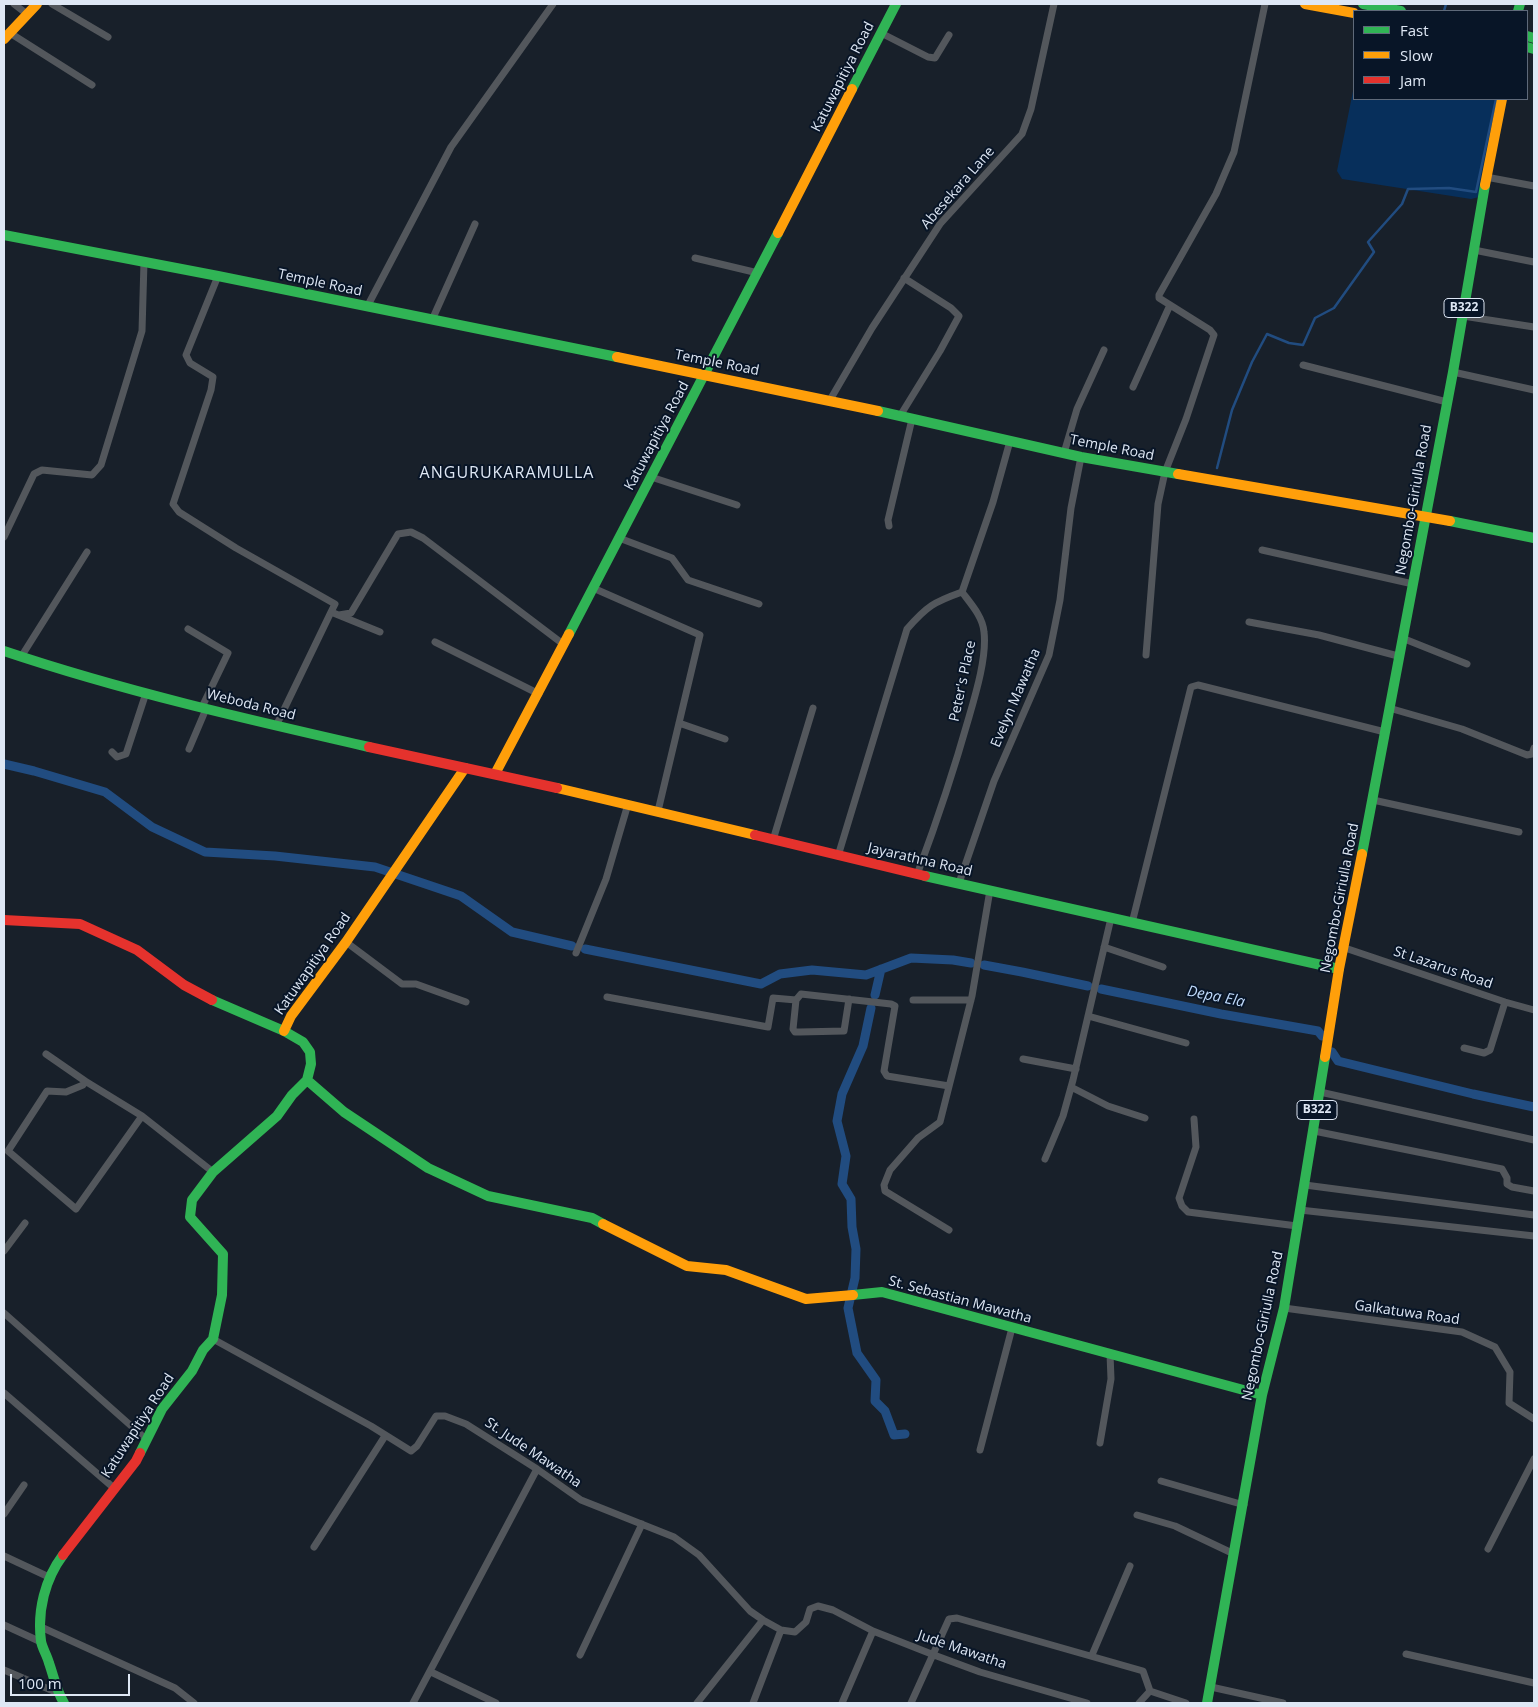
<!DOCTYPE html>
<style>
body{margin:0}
#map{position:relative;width:1538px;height:1707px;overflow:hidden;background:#18202a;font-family:"Open Sans",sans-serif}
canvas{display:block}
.frame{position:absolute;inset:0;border:5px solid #dee7f4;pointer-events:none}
.legend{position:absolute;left:1353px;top:10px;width:175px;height:90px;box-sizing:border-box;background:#081527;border:1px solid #5e6979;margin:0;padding:6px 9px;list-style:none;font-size:15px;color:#dee7f4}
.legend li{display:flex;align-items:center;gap:10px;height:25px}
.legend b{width:25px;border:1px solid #5e6979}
.scale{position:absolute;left:10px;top:1674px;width:120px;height:22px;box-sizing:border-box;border:2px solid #dee7f4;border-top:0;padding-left:6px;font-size:15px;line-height:18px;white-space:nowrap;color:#dee7f4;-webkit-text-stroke:4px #081527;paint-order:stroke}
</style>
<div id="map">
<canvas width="1538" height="1707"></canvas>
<div class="frame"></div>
<ul class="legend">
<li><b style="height:6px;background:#30b455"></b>Fast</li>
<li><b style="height:6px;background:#ff9f0a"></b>Slow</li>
<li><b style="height:6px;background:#e5322d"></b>Jam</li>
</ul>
<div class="scale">100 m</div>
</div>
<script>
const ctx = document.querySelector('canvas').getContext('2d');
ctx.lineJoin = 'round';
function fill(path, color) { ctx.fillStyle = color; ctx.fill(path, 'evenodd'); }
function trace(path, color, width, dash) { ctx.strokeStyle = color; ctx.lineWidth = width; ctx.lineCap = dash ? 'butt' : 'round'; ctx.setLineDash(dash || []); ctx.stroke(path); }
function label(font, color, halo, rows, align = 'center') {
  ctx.font = font + ' "Open Sans",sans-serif'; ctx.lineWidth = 4; ctx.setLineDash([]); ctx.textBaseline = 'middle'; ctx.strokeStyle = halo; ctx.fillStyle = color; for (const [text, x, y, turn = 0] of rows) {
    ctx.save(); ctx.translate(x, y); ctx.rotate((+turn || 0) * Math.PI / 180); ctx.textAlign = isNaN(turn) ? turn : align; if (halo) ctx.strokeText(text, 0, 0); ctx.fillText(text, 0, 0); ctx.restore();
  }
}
const green = new Path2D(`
 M1354,86V99H1502L1483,196L1471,199L1342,179L1337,171Z`);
const stream = new Path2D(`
 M1444,11L1446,4
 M1217,468L1232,410L1252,362L1267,334L1289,343L1303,345L1315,318L1334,308L1374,252L1368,242L1402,204L1408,189L1449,188L1476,192L1496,99`);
const canal = new Path2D(`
 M4,764L34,771L105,792L152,827L205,852L275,856L375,867L461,896L512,932L572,946
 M585,949L761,984L780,974L812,970L866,975L911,958L953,960L971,963
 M984,965L1022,972L1088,986
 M1101,989L1221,1014L1318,1031L1322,1036
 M875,995L881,969
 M871,1008L863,1046L842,1094L837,1121L846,1156L842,1184L851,1199L852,1227L856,1249L855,1278L848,1308L857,1353L876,1380L875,1401L885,1411L894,1435L905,1434
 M1332,1052L1338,1061L1473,1094L1534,1107`);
const street = new Path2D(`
 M14,4L27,14
 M52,4L108,37
 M10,33L92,85
 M881,33L928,57L935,58L949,35
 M1486,177L1534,186
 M1474,250L1534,262
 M695,258L758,273
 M218,276L186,355L190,363L213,377L211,390L173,504L179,512L236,548L335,604L331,612L380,632
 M367,307L451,147L553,4
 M1463,316L1534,327
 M432,320L475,224
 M1303,365L1447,402
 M1453,372L1534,390
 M1133,387L1170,305
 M830,400L872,328L940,224L1022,134L1031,109L1054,4
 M900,416L940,351L959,316L951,308L904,278
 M1064,453L1077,409L1104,350
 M651,477L737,505
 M889,526L888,520L912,419
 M4,537L34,474L42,470L92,475L101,465L142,331L144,262
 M619,538L672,558L688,580L759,604
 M1262,550L1413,584
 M593,588L700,635L658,811
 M339,615L351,613L398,534L411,532L423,538L563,644
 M1249,622L1319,635L1398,656
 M188,629L228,653L202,707
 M1402,638L1467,664
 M435,642L539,694
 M1146,655L1158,504L1165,472L1186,419L1214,335L1210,330L1159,298V295L1216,194L1234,152L1265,4
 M21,657L87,552
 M1389,708L1462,729L1527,755L1532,754L1534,748
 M679,723L725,739
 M276,726L331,612
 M189,749L206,709
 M112,752L117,757L126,754L146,693
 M1373,800L1519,832
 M773,840L813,708
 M838,856L907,629C927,606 934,602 962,592
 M918,872C937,821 954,770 969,717C976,693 987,656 984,632C983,617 971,604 962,592L993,502L1010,441
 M959,883L994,781L1049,655L1060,600L1071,508L1081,457
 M1132,923L1191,687L1198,685L1385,732
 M346,942L402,984H416L466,1002
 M1104,947L1163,967
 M1345,948L1505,1002L1534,1010
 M576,953L606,879L628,804
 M607,997L768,1027L773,998L796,1000
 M849,999L844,1031L800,1032H795L793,1029L796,1000L801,994L891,1004L895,1006L884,1071L887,1076L949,1086
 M913,1000H971
 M1088,1016L1186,1043
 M1464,1048L1484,1053L1490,1050L1505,1002
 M46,1054L85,1081L83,1085L66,1092L47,1091L8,1151L76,1209L142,1116
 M1023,1059L1076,1069
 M85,1081L142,1116L213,1172
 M1071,1087L1108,1106L1145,1118
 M1320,1092L1534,1140
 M1194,1119L1196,1147L1179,1198L1182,1206L1188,1212L1297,1226
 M1314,1131L1502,1169L1507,1178V1184L1512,1187L1534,1191
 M1045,1159L1063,1116L1073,1080L1111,918
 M1305,1185L1534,1215
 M1300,1210L1534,1236
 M949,1230L885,1191L884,1185L890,1170L918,1138L940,1122L972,996L990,890
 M4,1251L25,1223
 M1284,1308L1462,1332L1495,1347L1510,1372L1509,1403L1534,1419
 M4,1313L147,1440
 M213,1339L371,1426L411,1451L417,1446L436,1416H445L466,1424L537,1469L581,1500L674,1537L699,1555L750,1611L763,1620L781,1630L795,1632L806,1622L810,1609L818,1606L833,1610L873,1631L934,1655L980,1672L1087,1703
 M4,1393L115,1489
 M1100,1443L1111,1379L1110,1354
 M980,1450L1012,1328
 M1161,1481L1244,1505
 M4,1514L24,1485
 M1137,1515L1175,1526L1234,1554
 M314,1547L385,1436
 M1488,1549L1534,1459
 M4,1556L51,1578
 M4,1625L41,1642
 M41,1627L175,1688L194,1703
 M1406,1654L1534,1683
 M580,1655L642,1524
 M1092,1655L1130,1566
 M4,1670L58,1693
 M431,1672L496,1703
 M1211,1687L1283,1703
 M413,1703L537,1469
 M697,1703L763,1620
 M753,1703L781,1630
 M842,1703L873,1631
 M911,1703L949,1619L957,1618L1143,1671L1150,1691
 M1139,1703L1150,1691L1186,1703`);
const fast = new Path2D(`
 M1363,4L1401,11
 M1518,11L1520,4
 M1527,36L1534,38
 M1527,47L1534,49
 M852,89L896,4
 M4,235L218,276L617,357
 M878,411L1081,457L1178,474
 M1450,521L1534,538
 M569,634L778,233
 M4,651C123,691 246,719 369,747
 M1362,854L1453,372L1485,185
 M925,876L1339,969
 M307,1080L344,1112L428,1168L488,1196L592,1218L603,1224
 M853,1295L882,1292L1262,1395
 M140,1453L162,1409L192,1371L203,1350L213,1339L222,1295L223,1254L190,1217L192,1200L213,1172L277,1116L292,1095L307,1080L311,1064L310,1052L303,1042L284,1031L212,1000
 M63,1555C45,1579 37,1611 41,1641C42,1648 47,1655 49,1663C54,1677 56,1690 64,1703
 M1207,1703L1262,1395L1284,1308L1325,1057`);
const slow = new Path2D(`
 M1305,4L1354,13
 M4,39L37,4
 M1485,185L1502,99
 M778,233L852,89
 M617,357L878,411
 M1178,474L1450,521
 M495,774L569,634
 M557,788L755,835
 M284,1031L291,1016L346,942L465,768
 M1325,1057L1339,969L1362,854
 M603,1224L687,1266L726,1270L806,1299L853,1295`);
const jam = new Path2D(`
 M369,747L557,788
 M755,835L925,876
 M4,920L80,924L137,950L184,985L212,1000
 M63,1555L136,1461L140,1453`);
const shields = [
 [1464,308,40],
 [1317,1110,40]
];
const shieldNames = [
 ["B322",1464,308],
 ["B322",1317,1110]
];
const streetNames = [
 ["Katuwapitiya Road",843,77,-63],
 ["Abesekara Lane",958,188,-49],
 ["Temple Road",320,283,12],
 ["Temple Road",717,363,11],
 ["Katuwapitiya Road",657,436,-62],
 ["Temple Road",1112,448,11],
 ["Negombo-Giriulla Road",1414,500,-80],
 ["Peter's Place",963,681,-78],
 ["Evelyn Mawatha",1016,698,-67],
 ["Weboda Road",251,705,14],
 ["Jayarathna Road",920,860,13],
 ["Negombo-Giriulla Road",1340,898,-79],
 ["Katuwapitiya Road",313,964,-55],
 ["St Lazarus Road",1443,968,19],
 ["St. Sebastian Mawatha",960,1300,15],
 ["Galkatuwa Road",1407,1313,8],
 ["Negombo-Giriulla Road",1263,1326,-78],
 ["Katuwapitiya Road",138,1426,-57],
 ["St. Jude Mawatha",533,1453,34],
 ["Jude Mawatha",962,1650,19]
];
const waterNames = [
 ["Depa Ela",1216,997,11]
];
const quarterNames = [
 ["ANGURUKARAMULLA",507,473]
];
fill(green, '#072f5b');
trace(stream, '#214c80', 2.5);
trace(canal, '#214c80', 9);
trace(street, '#53575c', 7);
trace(fast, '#30b455', 10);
trace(slow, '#ff9f0a', 10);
trace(jam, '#e5322d', 10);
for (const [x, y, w] of shields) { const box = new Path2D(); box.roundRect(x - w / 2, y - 9.5, w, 19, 4); ctx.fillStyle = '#081527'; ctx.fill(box); trace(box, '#dee7f4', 1); }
label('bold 12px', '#dee7f4', null, shieldNames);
label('14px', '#dee7f4', '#081527', streetNames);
label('italic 15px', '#c1dbfc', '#081527', waterNames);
ctx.letterSpacing = '1px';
label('16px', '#dee7f4', '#081527', quarterNames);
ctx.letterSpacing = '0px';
</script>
